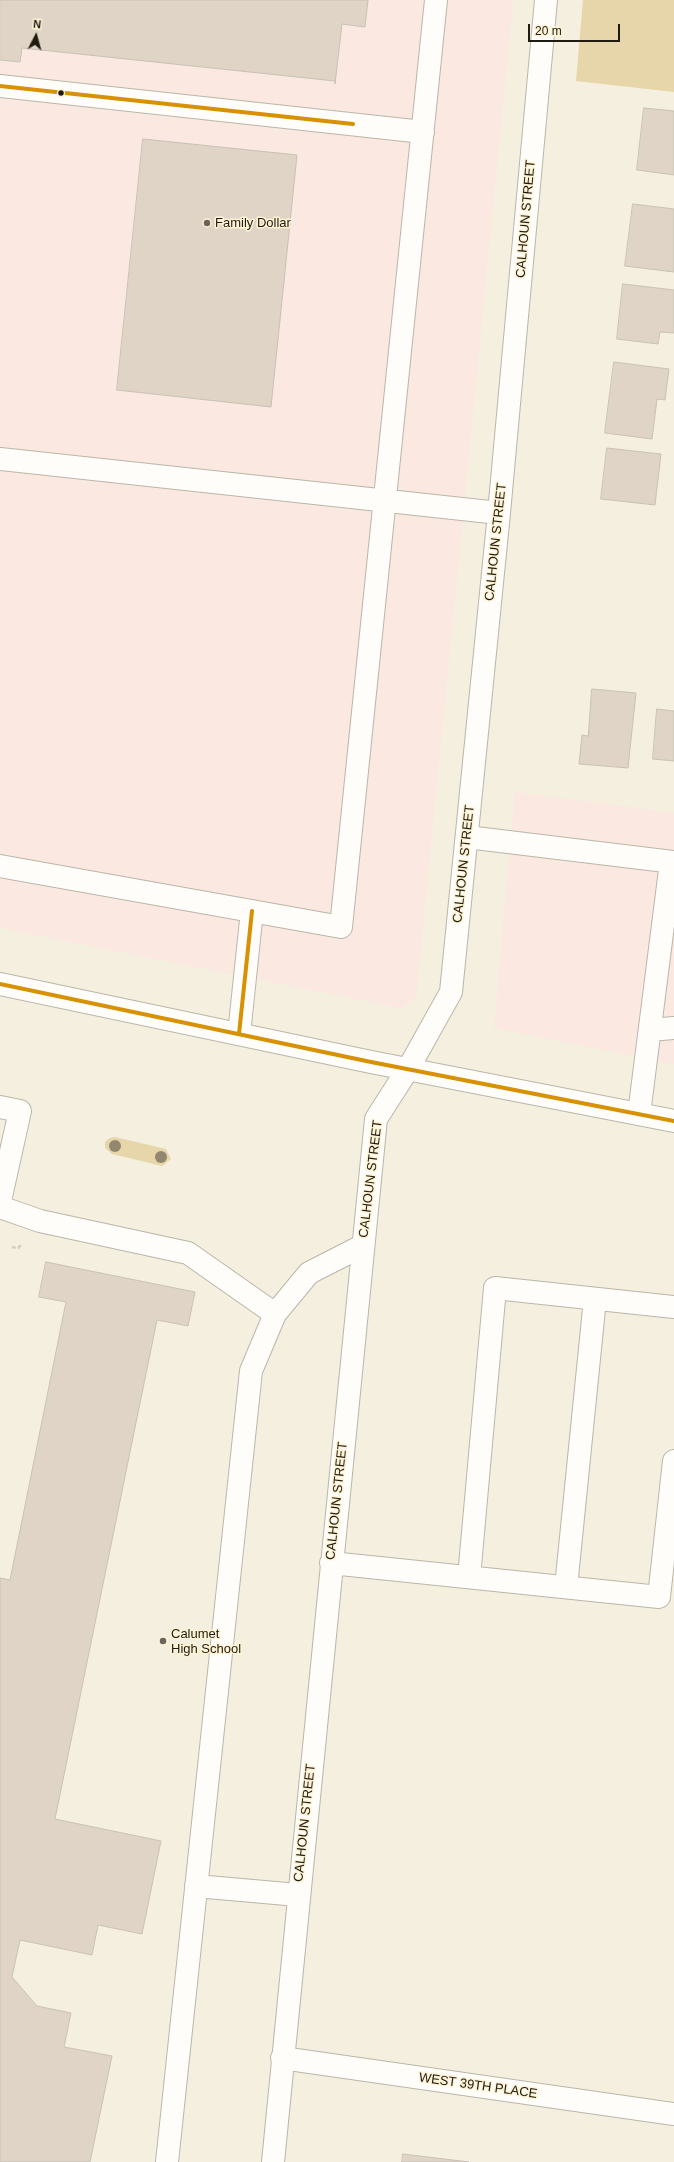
<!DOCTYPE html>
<style>
body{margin:0}
#map{position:relative;width:674px;height:2162px;overflow:hidden;background:#f5efdf;font-family:Helvetica,sans-serif}
canvas{display:block}
.north{position:absolute;left:16px;top:16px;width:40px;height:40px;-webkit-text-stroke:3px #fff3d5;paint-order:stroke;rotate:6deg;font-size:11px;font-weight:700;line-height:16px;text-align:center;color:#1f1b10}
.north::after{content:'';display:block;margin:auto;width:14px;height:18px;background:#1f1b10;clip-path:polygon(50% 0,100% 100%,50% 72%,0 100%)}
.scale{position:absolute;left:528px;top:24px;width:92px;height:18px;box-sizing:border-box;border:2px solid #1f1b10;border-top:0;padding-left:5px;font-size:12px;line-height:14px;white-space:nowrap;color:#1f1b10;-webkit-text-stroke:3px #fff3d5;paint-order:stroke}
</style>
<div id="map">
<canvas width="674" height="2162"></canvas>
<div class="north">N</div>
<div class="scale">20 m</div>
</div>
<script>
const ctx = document.querySelector('canvas').getContext('2d');
ctx.lineJoin = 'round';
function fill(path, color) { ctx.fillStyle = color; ctx.fill(path, 'evenodd'); }
function trace(path, color, width, dash) { ctx.strokeStyle = color; ctx.lineWidth = width; ctx.lineCap = dash ? 'butt' : 'round'; ctx.setLineDash(dash || []); ctx.stroke(path); }
function label(font, color, halo, rows, align = 'center') {
  ctx.font = font + ' Helvetica,sans-serif'; ctx.lineWidth = 3; ctx.setLineDash([]); ctx.textBaseline = 'middle'; ctx.strokeStyle = halo; ctx.fillStyle = color; for (const [text, x, y, turn = 0] of rows) {
    ctx.save(); ctx.translate(x, y); ctx.rotate((+turn || 0) * Math.PI / 180); ctx.textAlign = isNaN(turn) ? turn : align; if (halo) ctx.strokeText(text, 0, 0); ctx.fillText(text, 0, 0); ctx.restore();
  }
}
const commercial = new Path2D(`
 M0,0H513L416,998L401,1008L0,928Z
 M515,792L674,813V1064L494,1028Z`);
const green = new Path2D(`
 M583,0H674V92L576,81Z
 M115,1137L166,1149L171,1159L162,1166L112,1154L105,1148V1142L110,1138Z`);
const building = new Path2D(`
 M0,0H368L365,27L342,24L335,84V81L22,48L20,62L0,60Z
 M644,108L674,111V175L637,170Z
 M143,139L297,155L271,407L117,390Z
 M633,204L674,209V272L625,266Z
 M623,284L674,290V333L660,332L658,344L617,339Z
 M614,362L669,369L665,400L657,399L652,439L605,433Z
 M607,448L661,454L655,505L601,499Z
 M592,689L636,693L628,768L579,764L582,735L588,736Z
 M657,709L674,711V761L653,759Z
 M46,1262L195,1292L188,1326L157,1320L55,1819L161,1841L142,1934L98,1925L92,1955L20,1940L12,1977L37,2006L71,2013L64,2047L112,2056L90,2162H0V1578L10,1580L66,1302L39,1297Z
 M403,2154L469,2162H402Z`);
const path = new Path2D(`
 M12,1247L18,1248L22,1244`);
const minor = new Path2D(`
 M0,86L423,132
 M0,459L499,513
 M467,837L674,862
 M0,866L341,927L436,0
 M650,1030L674,1028
 M239,1034L252,911
 M0,1107L20,1111L0,1201
 M639,1114L671,862
 M0,1207L40,1221L188,1253L275,1314
 M331,1563L659,1597L674,1461
 M469,1577L495,1288L674,1307
 M566,1587L595,1299
 M196,1886L298,1895
 M282,2058L674,2114
 M167,2162L251,1371L275,1314L309,1273L362,1246
 M273,2162L376,1119L408,1069L451,992L499,513L546,0`);
const major = new Path2D(`
 M0,984L371,1062L674,1121`);
const bus1 = new Path2D(`
 M0,86L353,124
 M0,984L371,1062L674,1121
 M239,1034L252,911`);
const trees = [
 [115,1146],
 [161,1157]
];
const markers = [
 [61,93,3.5,"#1f1b10"],
 [207,223,4,"#6a6558"],
 [163,1641,4,"#6a6558"]
];
const streetNames = [
 ["CALHOUN STREET",526,219,-85],
 ["CALHOUN STREET",496,542,-84],
 ["CALHOUN STREET",464,864,-84],
 ["CALHOUN STREET",371,1179,-83],
 ["CALHOUN STREET",337,1501,-84],
 ["CALHOUN STREET",305,1823,-84],
 ["WEST 39TH PLACE",478,2086,8]
];
const poiNames = [
 ["Family Dollar",215,223],
 ["Calumet",171,1634],
 ["High School",171,1649]
];
fill(commercial, '#fae8e1');
fill(green, '#e7d6a9');
fill(building, '#dfd4c5');
trace(building, '#c9c1b6', 1);
trace(minor, '#bbb6a9', 24);
trace(major, '#bbb6a9', 24);
trace(path, '#d1d0cb', 2.5, [4, 2]);
trace(minor, '#fefdfa', 22);
trace(major, '#fefdfa', 22);
trace(bus1, '#d79102', 4);
ctx.fillStyle = '#91886f';
for (const [x, y] of trees) { ctx.beginPath(); ctx.arc(x, y, 6, 0, 2 * Math.PI); ctx.fill(); }
for (const [x, y, r, color] of markers) { const dot = new Path2D(); dot.arc(x, y, r, 0, 2 * Math.PI); ctx.fillStyle = color; ctx.fill(dot); trace(dot, '#fff3d5', 1.5); }
label('13px', '#1f1b10', '#fff3d5', streetNames);
label('13px', '#1f1b10', '#fff3d5', poiNames, 'left');
</script>
